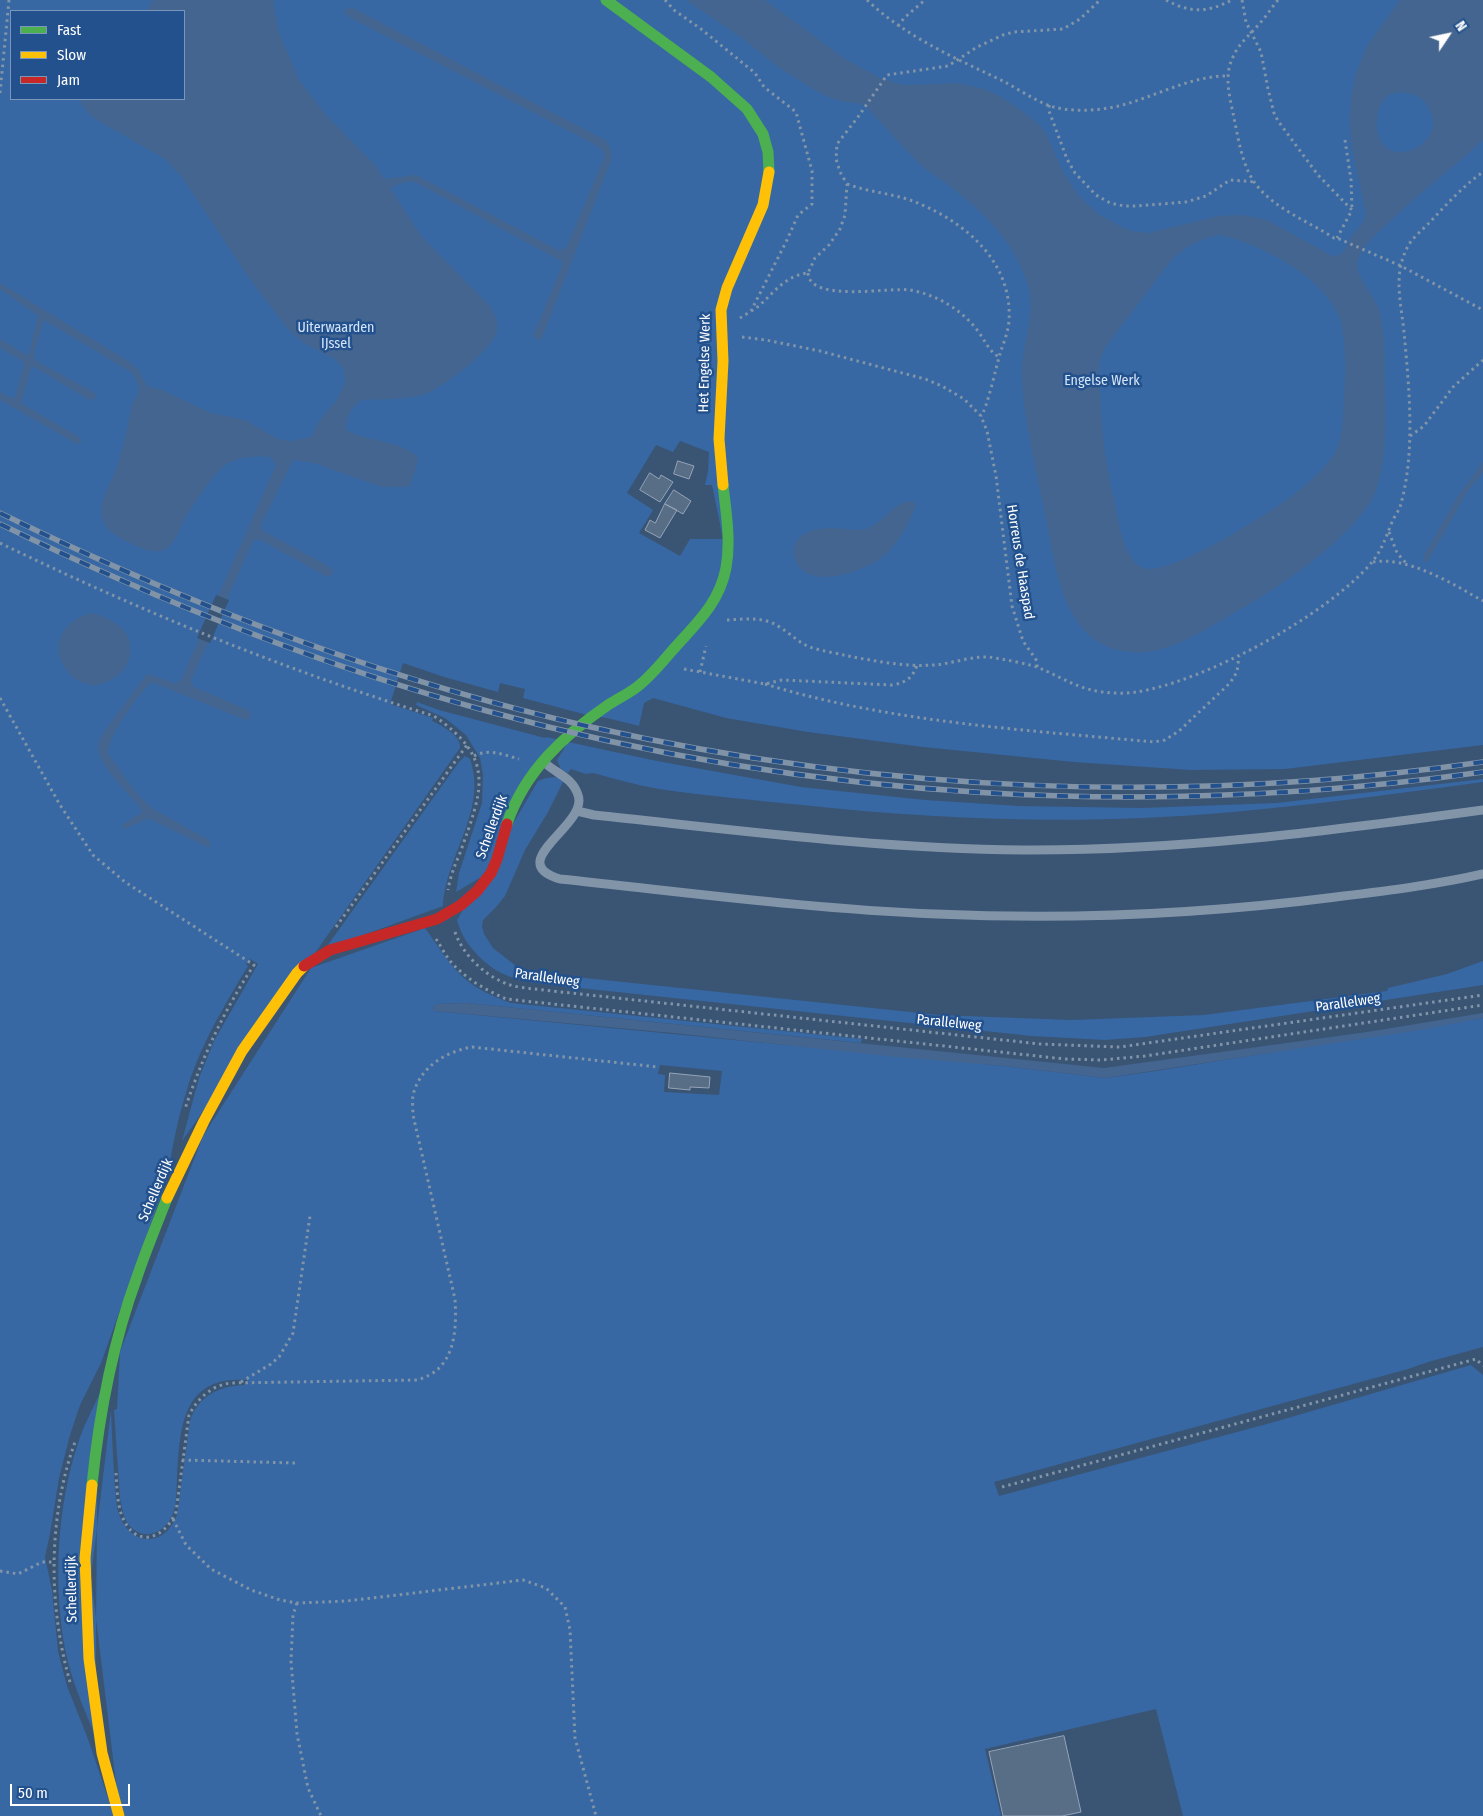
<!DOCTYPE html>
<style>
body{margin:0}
#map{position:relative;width:1483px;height:1816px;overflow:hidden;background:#3a5474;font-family:"Fira Sans Condensed",sans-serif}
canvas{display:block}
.legend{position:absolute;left:10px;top:10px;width:175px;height:90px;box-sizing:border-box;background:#22518d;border:1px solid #7a97bb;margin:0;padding:6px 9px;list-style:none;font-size:15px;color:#fff}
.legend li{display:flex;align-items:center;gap:10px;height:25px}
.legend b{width:25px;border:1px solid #7a97bb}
.north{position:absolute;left:1423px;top:10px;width:50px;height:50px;-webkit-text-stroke:4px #22518d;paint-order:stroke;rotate:56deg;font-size:14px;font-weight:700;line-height:20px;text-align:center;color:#fff}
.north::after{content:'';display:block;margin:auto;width:18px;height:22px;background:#fff;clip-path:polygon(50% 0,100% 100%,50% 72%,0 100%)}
.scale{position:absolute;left:10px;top:1784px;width:120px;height:22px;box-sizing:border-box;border:2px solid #fff;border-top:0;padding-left:6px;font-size:15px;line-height:18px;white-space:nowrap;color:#fff;-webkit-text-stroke:4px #22518d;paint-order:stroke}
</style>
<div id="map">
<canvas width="1483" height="1816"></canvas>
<ul class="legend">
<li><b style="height:6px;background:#4caf50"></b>Fast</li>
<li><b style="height:6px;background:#ffc107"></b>Slow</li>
<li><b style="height:6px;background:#c62828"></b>Jam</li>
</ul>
<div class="north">N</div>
<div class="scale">50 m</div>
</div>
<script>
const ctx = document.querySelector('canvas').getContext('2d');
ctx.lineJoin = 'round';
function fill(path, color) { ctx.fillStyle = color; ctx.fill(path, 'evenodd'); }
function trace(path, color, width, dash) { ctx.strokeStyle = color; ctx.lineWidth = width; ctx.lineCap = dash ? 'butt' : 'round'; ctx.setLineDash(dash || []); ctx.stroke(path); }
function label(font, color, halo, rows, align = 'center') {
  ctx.font = font + ' "Fira Sans Condensed",sans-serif'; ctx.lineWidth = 5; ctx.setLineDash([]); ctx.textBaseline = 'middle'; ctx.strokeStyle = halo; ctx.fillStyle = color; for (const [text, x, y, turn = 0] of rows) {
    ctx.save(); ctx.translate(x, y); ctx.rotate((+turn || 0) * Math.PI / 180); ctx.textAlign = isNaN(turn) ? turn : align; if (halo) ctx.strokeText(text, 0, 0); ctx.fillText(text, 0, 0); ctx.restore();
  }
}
const green = new Path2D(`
 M0,0H1483V745L1285,769L1191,770L1074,762L923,747L808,732L726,718L653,698L644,703L639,726L607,718L587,715L523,698L525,689L500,683L498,692L444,677L403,663L390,704L433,718L432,721C441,725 462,736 460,748L182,1141L199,1078L214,1041L258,964L250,959L246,964L248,966C224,1006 199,1047 186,1093C177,1121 172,1150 167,1179L101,1363L80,1405L70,1435L59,1478L50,1534L45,1557L52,1590L58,1651L67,1686L88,1739L114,1816H0ZM11,11H184V99H11ZM680,441L709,452L708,472L705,485H712L723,539H690L680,556L639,533L653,510L627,493L656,445L673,452Z
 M417,702L439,710L545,738V737L556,739L483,876L456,892L459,873L482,803L483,775L480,758L466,735L445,718L416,705Z
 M568,742L657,761L801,787L925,800L1019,806L1142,808L1277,803L1483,779V782C1370,797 1257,813 1143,818C1029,823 915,817 802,805C754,800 706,796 659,789C637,785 615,779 593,773L586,774L571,769L568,773L561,769L557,760Z
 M465,756L470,759C488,810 446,855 443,906L325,949L459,762Z
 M557,777L564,780L548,812L525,850L505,896L497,906L483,920L482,926L484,934L493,948L516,966L518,971L939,1015L1071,1020L1204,1015L1387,991L1388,988L1447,974L1483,961V985L1145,1037L1105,1040L1032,1036L561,986C525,982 499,980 474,951C466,943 460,931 457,920L538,781L546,778Z
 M425,928C454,969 461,985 511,1003L862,1039L861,1043L467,1003L436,1004L434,1006L433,1009L435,1011L1004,1066L1106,1078L1156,1071L1483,1018V1347L1428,1362L1408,1369L994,1482L999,1496L1267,1424L1471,1365L1483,1375V1816H1183L1156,1709L985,1749L1001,1816H125L117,1791L91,1577L111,1410C112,1436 113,1461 115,1487C116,1496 116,1506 119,1514C123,1527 135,1540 150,1539C164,1538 172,1527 177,1515L190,1421C198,1396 219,1386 244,1385L247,1380C181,1375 180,1429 177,1479C176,1491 177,1503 173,1514C165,1533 143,1543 128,1524C123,1516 122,1507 120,1499L114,1410L117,1409L120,1352L203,1136L311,968ZM660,1065L722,1071L719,1095L664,1092L665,1075L658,1074Z
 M101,1391L98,1411L95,1735C83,1707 71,1679 65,1649C53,1583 57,1507 78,1443C84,1425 93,1408 101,1391Z`);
const water = new Path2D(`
 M153,0H273L278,30L299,80L326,115L376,166L384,179L416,175L560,251L567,246L604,158L603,151L594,144L351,18L343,11L351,7L605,140L609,145L612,158L542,338L538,341L533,335L563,264L561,261L415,182H405L390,188L422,237L490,306C494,314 499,322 497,331C494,349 439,391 422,395C403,400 381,399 361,400C350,409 346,416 346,430C368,442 399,440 418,457L416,468L409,487H382L314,463L293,460L261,525L262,530L328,566L333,570C333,574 331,576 327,577L261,540H255L252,543L191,681L194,687L248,710L251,714L248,721L154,683L149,684C136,699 108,735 108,754L138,795L153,809L209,840L211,844L209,848L152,820L146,819L125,829L122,827V825L141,813L142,810C131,795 99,767 98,748C98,743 100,738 103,733L146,675H151L174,683L181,680L276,465L271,457C257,455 236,457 224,466C216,471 190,509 185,518C179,529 175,547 161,551C150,553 138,547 128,542C117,537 105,530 102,517C98,500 112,483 117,467C123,447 128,425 132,404C134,400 138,396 139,392C140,386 135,376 131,372L44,320L34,353L35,360L95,393L96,397L93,400H90L34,367L31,368L21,403L81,438V443L77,444L0,400V392L13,399L16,395L24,364L22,361L0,348V339L27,355L29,354L38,316L0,289V283L130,362L139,371L147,386L162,390L211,413L245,420L278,439L291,441L311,437L321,418L336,401L342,390L345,381L343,368L335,359L304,343L287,328L247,275L182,177L165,159L92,117L81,104V99H184V11H147Z
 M686,0H765L845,59L880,78L903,85L957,83L984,89L998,95L1024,112L1040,126L1047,135L1061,168L1077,194L1098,214L1122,227L1132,231L1149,233L1218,216L1241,215L1253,217L1267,220L1332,256L1340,255L1345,250L1351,237L1363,223L1366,214L1351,143L1350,118L1351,96L1356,73L1367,46L1400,0H1483V140C1451,170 1416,195 1385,226C1374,236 1364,244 1359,257C1351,276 1375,293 1380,313C1386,337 1384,363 1385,388C1386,421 1387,459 1376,490C1360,534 1273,592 1232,614C1209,628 1184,643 1158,650C1147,653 1136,653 1124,651C1062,642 1055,564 1045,513C1036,469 1024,423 1022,378C1020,345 1038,316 1027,283C1014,240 981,210 946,183C937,177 927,171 919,163C901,145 884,126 867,107L858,103L844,102L831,98L813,89L777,66L742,38ZM1402,92C1407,93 1413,94 1417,96C1432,104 1439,126 1427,139C1420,147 1412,152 1401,152C1369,153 1372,103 1391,94C1394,93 1399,93 1402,92ZM1220,235C1261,244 1325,277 1340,319C1342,323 1342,329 1343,334C1346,356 1346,371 1344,394C1343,414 1344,440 1333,456C1322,472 1307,484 1292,496C1270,512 1165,581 1141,567C1121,555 1118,515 1113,495C1105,461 1101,428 1100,394C1100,384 1098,373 1099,363C1100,359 1103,354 1104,349L1172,259C1187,246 1200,238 1220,235Z
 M1483,462V472L1468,491L1427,562H1424L1423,557L1458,496Z
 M908,501L913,502L916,505C910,521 900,540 888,552C867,573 796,597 793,549C802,520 840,530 863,530C882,525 888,507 908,501Z
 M92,613C111,618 134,630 130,654C129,661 125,669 119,674C113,680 104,683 95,686C89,685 82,683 77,680C72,677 69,673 66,669C48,644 65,619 92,613Z
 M467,1003L1104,1068L1367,1032L1483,1013V1018L1420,1030L1106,1078L1004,1066L897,1057L673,1033L435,1011L433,1010L434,1006L436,1004Z`);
const pier = new Path2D(`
 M216,595L229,600L210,643L197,638Z`);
const building = new Path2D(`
 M678,461L694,466L689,479L674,474Z
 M650,473L659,479L661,475L673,482L660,502L640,490Z
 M674,490L691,501L683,514L665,504Z
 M665,504L677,510L660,538L645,530L650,520L655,523Z
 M670,1073L710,1077L709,1088L690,1087V1090L669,1088Z
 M1064,1736L1081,1812L1062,1816H1003L989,1752Z`);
const path = new Path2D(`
 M665,0L674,10L701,29L755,73L764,87L796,112L812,171V204L798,215L787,240L751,311
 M867,0C906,37 955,58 1003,81C1018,89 1034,100 1050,106C1070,112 1094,111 1114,107C1152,99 1188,76 1227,76
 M1166,0C1190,13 1207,13 1232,0
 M1242,0L1246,22L1261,52L1268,89L1274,113L1278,121L1318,175L1352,210L1337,238
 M1278,0C1271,8 1266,17 1259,24C1250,35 1239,43 1233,57C1224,75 1229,94 1233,113C1237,132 1240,153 1248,171C1263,205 1305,219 1334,238H1337L1401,266L1483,310
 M898,26L904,18L925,0
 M0,93L9,0
 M1049,105V111L1067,159L1075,173L1096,195L1110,203L1124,206H1135L1186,202L1206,196L1230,180L1255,182
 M1345,140L1351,180L1352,209
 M847,184C868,192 889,193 910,200C962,219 1013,260 1009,321C1008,333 1003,344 1000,354C996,367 987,409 981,416
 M808,273C810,303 889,287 910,290C937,295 961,309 978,331C985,341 989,351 999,357
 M740,318C746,314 754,310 760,305C775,291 787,275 808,273L815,258L829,245L840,229L845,215L847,184L840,172L836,159L837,144L858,117L887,75L948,66L977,47L1003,35L1014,32L1063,29L1080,19L1100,0
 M742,337L766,340L820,351L925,379L942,386L964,399L981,416L987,431L996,476L1012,606L1023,641L1037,661V668
 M1410,436L1424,426L1453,387L1483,360
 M1389,532L1397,553L1406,563
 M0,543C140,611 285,670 434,716C497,759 482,791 460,853C455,865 450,877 448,890
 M1373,562C1408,556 1453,584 1483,601
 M727,620C746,619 765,616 781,628C791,634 799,643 810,647C821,651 836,653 848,656C875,661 905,667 933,665C952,664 970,656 989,657C1002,659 1032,664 1044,670C1064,679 1080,689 1102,692C1113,693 1125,694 1136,692C1204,682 1328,615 1372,562C1382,550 1386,537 1392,522C1394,517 1398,512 1400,507C1416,453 1409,387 1404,332C1401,302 1393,276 1407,248C1411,239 1422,230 1429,223C1446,205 1463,186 1483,172
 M684,669L765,684L782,680L892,685C905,683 913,678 917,665
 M700,672L706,646
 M765,684C888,722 1025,730 1154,742L1165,740L1179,731L1230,683L1237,672L1239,656
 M0,698L60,805L93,855L125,882L254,965C224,1010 202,1058 185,1109
 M474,756C489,748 504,755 519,759
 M336,927L467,745
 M455,932C463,955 484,975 507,984C515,987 525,988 534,989L1040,1044L1120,1047L1483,995
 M436,939C441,946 445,955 451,962C466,979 486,990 506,999L1065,1059L1101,1060L1145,1056L1483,1005
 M241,1382L271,1364L279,1357L293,1333L310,1216
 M182,1460L295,1463
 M116,1473C117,1487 117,1503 122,1516C135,1549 164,1540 176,1512L189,1415C198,1398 212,1385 231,1383L416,1380C455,1371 457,1332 455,1299L413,1115C413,1109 412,1101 413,1095C420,1067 445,1052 472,1047L658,1067
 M1002,1487L1476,1359L1483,1366
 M173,1519L186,1545L211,1569L251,1590L280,1600L297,1603L347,1601L523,1580L546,1588L565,1607L570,1630L575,1738L596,1816
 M0,1571L18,1574L42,1562H53
 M297,1603L293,1615L291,1661L297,1734L308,1788L321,1816
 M70,1682C48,1605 48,1517 75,1442`);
const lane = new Path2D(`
 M545,763C557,774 573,778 578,795C589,825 502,862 560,879C685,892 810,909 936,914C1069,920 1204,914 1336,897C1385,891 1435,885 1483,874
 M577,811L594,815C737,830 880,849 1023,850C1177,851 1330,831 1483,810`);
const fast = new Path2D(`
 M606,0L711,77L747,109L763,134L768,152L769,172
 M507,824C524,772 564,735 608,705C617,699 628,694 637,687C653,675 665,658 679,643C700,620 720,600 726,568C731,541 726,512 723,485
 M92,1485C99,1415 113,1342 137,1277C146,1250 157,1224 167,1198`);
const slow = new Path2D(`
 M723,485L719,439L723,361L721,310L727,288L763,205L769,172
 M167,1198L204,1121L242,1051L297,973L304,966
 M92,1485L85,1558L89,1659L102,1753L119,1816`);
const jam = new Path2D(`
 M304,966L330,950L437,919L461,905L477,891L491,873L497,859L507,824`);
const rail = new Path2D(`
 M0,513C188,605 387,681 591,727C884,793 1185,805 1483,762
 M0,524C156,600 319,665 487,711C811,800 1150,819 1483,772`);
const parkNames = [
 ["Uiterwaarden",336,328],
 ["IJssel",336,344],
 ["Engelse Werk",1102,381]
];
const streetNames = [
 ["Het Engelse Werk",705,363,-89],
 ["Horreus de Haaspad",1020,562,81],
 ["Schellerdijk",492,827,-70],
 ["Parallelweg",547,978,8],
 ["Parallelweg",1348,1003,-8],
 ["Parallelweg",949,1023,6],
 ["Schellerdijk",156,1190,-67],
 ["Schellerdijk",72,1589,-91]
];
fill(green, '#3768a3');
fill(water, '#44658f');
fill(pier, '#3a5474');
fill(building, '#586d86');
trace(building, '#95a4b7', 1);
trace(path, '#8194a8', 3, [2.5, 4]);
trace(lane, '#8194a8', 9);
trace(fast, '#4caf50', 11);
trace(slow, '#ffc107', 11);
trace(jam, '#c62828', 11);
trace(rail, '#8193a7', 5.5);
trace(rail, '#22518d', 4, [11]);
label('14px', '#d5e5f8', '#22518d', parkNames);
label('14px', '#fff', '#22518d', streetNames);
</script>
